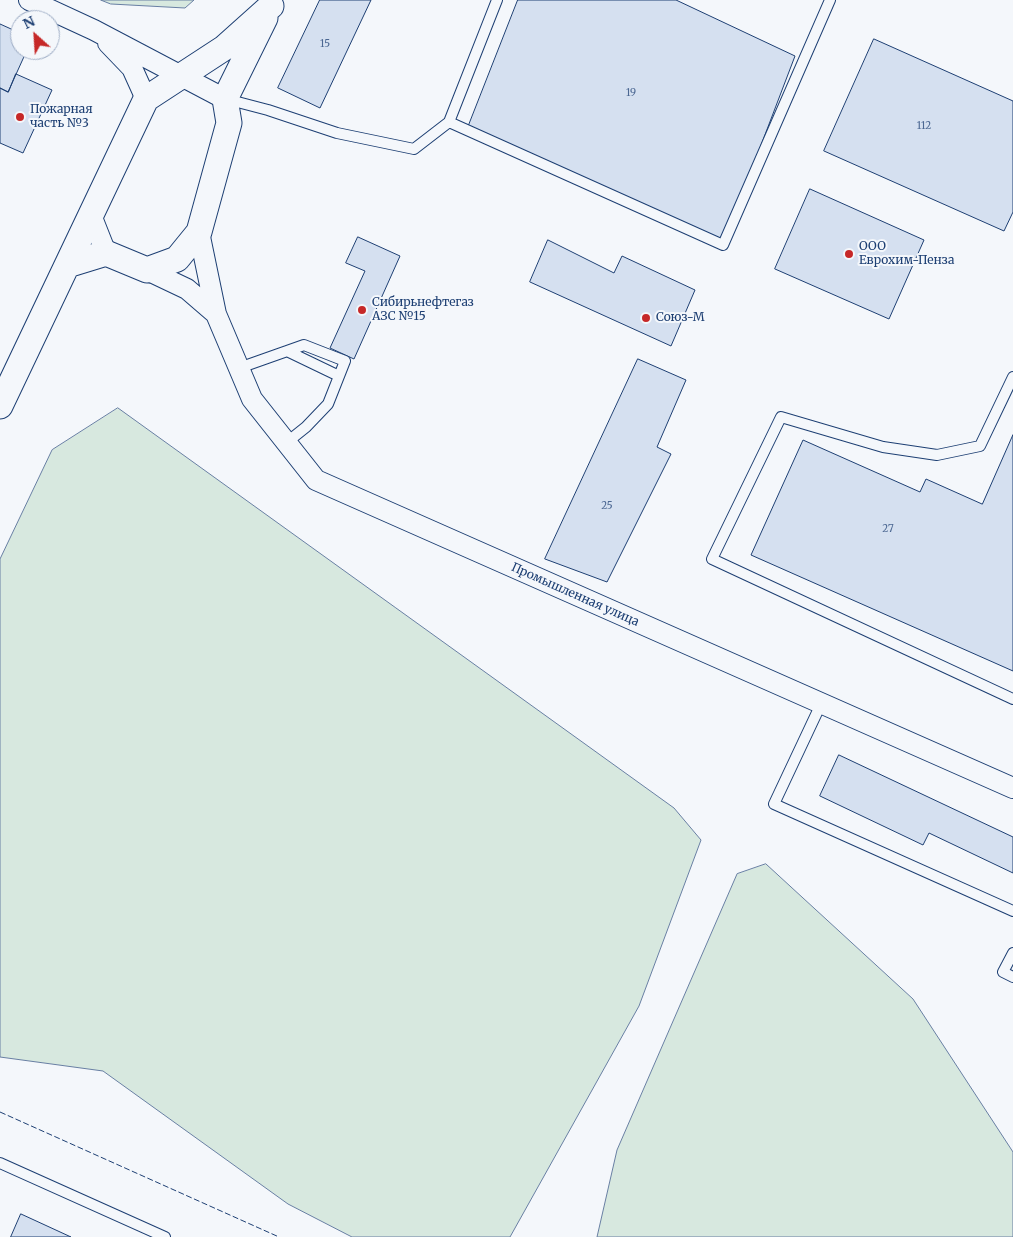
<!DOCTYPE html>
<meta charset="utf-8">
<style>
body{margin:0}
#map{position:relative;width:1013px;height:1237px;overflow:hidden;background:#f4f7fb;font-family:Merriweather,serif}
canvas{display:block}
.north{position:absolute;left:10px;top:10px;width:50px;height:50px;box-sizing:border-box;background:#f4f7fb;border:1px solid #9eadc5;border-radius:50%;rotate:334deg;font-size:14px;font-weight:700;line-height:20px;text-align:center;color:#1d3f73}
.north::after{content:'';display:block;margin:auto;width:18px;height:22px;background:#c62828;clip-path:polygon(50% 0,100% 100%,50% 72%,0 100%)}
</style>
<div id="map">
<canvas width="1013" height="1237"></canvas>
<div class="north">N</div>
</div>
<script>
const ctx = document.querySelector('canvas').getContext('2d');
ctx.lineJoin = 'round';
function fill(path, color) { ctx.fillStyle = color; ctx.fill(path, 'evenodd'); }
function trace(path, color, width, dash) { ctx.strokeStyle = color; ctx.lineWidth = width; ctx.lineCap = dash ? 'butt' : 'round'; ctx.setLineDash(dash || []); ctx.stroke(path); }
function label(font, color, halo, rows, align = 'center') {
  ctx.font = font + ' Merriweather,serif'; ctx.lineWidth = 4; ctx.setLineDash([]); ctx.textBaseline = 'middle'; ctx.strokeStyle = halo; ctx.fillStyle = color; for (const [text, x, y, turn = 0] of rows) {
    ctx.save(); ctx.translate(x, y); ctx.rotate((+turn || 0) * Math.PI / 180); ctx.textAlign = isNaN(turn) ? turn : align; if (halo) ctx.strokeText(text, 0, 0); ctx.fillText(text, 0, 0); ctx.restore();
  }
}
const green = new Path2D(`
 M101,0H194L185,8L111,4Z
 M118,408L674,808L701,840L639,1006L510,1237H352L288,1204L103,1071L0,1057V559L52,450Z
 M766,864L913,999L1013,1152V1237H597L617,1150L737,874Z`);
const building = new Path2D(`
 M320,0H371L320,108L278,88Z
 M518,0H676L795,56L723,245L467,130Z
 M0,24L20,33V50H27L8,92L0,88Z
 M874,39L1013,101V212L1004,231L824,151Z
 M16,74L52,90L23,153L0,143V88L8,92Z
 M810,189L924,240L889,319L775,269Z
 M358,237L400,256L354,359L330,348L365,271L346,263Z
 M548,240L614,273L622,256L695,290L671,346L530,282Z
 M638,359L686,380L657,447L671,454L607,582L545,559Z
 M1013,435V671L751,555L803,440L920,492L926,479L982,504Z
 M839,755L1013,837V873L929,833L923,845L820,796Z
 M21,1214L71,1237H11Z`);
const service = new Path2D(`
 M226,99L268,110L337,133L414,149L449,122L723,245L830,0
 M449,122L497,0
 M287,351L339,376
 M239,368L304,345L345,361L328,404L306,427L286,443
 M1013,377L980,446L937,455L883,447L781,417L712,559L1013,699
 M821,704L774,804L1013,911
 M1013,953L1003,972L1013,977
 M0,1163L165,1237`);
const minor = new Path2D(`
 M29,0L94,30L225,99
 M108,43L132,68L146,99
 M91,215L106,253
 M199,232L216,314L252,399L316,480L1013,788
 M147,270L187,289L216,314`);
const tertiary = new Path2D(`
 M67,265L106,253L147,270L177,259L199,232L229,123L225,99L265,18
 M0,406L146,99L224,48L271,6`);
const fence = new Path2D(`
 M0,1112L279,1237`);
const markers = [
 [20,117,5,"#c62828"],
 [849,254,5,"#c62828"],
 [362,310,5,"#c62828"],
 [646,318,5,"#c62828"]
];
const numberNames = [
 ["15",325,44],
 ["19",631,93],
 ["112",924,126],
 ["25",607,506],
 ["27",888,529]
];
const poiNames = [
 ["Пожарная",30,110],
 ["часть №3",30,124],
 ["ООО",859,247],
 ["Еврохим-Пенза",859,261],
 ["Сибирьнефтегаз",372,303],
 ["АЗС №15",372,317],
 ["Союз-М",656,318]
];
const streetNames = [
 ["Промышленная улица",575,595,24]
];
fill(green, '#d7e8df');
trace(green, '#687fa3', 1);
fill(building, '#d5e0f0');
trace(building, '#1d3f73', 1);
trace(service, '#1d3f73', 12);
trace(minor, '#1d3f73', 22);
trace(tertiary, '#1d3f73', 27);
trace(service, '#f4f7fb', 10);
trace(minor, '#f4f7fb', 20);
trace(tertiary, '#f4f7fb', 25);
trace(fence, '#1d3f73', 1, [6, 2.5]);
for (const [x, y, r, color] of markers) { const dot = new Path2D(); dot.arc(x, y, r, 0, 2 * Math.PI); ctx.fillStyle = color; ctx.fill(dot); trace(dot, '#f4f7fb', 2); }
label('10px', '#4b6792', null, numberNames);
label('12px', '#1d3f73', '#f4f7fb', poiNames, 'left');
label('12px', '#1d3f73', '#f4f7fb', streetNames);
</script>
